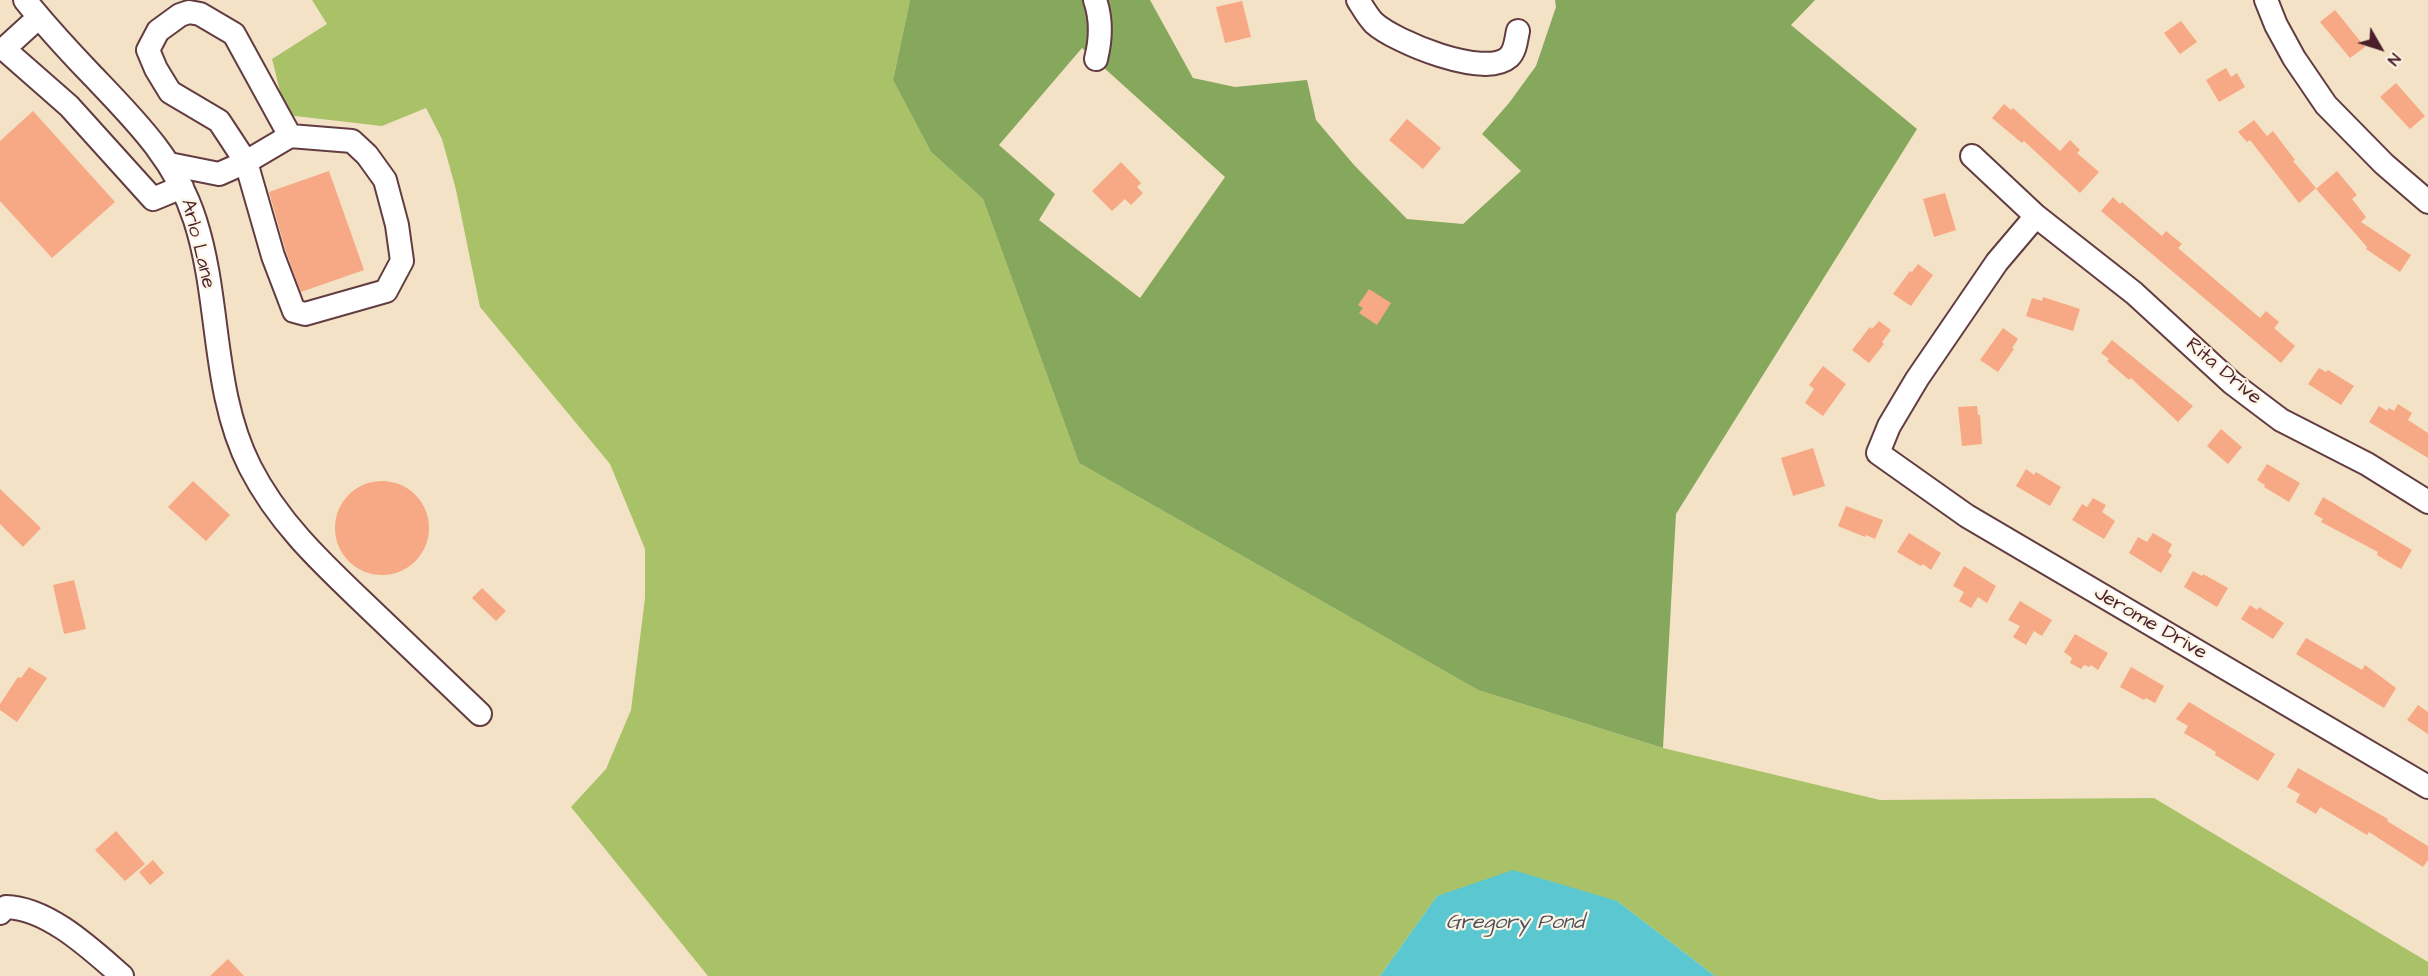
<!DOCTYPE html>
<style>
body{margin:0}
#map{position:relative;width:2428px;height:976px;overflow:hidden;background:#f3e2c5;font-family:"Architects Daughter",sans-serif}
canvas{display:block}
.north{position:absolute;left:2350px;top:18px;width:60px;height:60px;-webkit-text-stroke:4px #fcf5e5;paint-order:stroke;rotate:129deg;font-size:16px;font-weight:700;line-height:24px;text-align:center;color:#4a1f2b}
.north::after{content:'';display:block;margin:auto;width:21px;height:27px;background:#4a1f2b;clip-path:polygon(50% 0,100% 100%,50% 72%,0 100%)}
</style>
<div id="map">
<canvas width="2428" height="976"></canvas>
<div class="north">N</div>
</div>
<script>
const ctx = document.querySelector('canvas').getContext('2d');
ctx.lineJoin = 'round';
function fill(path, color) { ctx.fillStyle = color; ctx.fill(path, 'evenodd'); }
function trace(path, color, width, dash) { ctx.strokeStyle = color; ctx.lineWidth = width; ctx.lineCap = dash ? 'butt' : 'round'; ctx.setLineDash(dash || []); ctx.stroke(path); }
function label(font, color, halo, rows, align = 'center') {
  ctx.font = font + ' "Architects Daughter",sans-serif'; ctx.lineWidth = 4.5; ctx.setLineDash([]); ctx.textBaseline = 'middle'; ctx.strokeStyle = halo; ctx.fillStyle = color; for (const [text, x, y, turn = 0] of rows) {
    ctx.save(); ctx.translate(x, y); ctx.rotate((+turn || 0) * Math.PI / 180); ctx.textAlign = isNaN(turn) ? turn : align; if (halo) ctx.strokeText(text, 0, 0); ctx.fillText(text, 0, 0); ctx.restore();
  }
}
const green = new Path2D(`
 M312,0H910L893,80L931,152L983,199L1079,463L1478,690L1663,748L1880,800L2154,798L2428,962V976H1715L1617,901L1437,896L1380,976H708L571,807L606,769L631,710L645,598V549L610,464L480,307L456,190L442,139L426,108L382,126L286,115L272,59L327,24Z`);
const forest = new Path2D(`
 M910,0H1150L1193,78L1235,87L1307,80L1316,120L1354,165L1407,219L1463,224L1521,171L1482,134L1509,103L1536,66L1556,7L1555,0H1815L1791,25L1917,129L1676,514L1663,748L1478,690L1079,463L983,199L931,152L893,80ZM1082,48L1225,177L1140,298L1039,220L1055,194L999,145Z`);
const water = new Path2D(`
 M1513,870L1617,901L1715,976H1380L1437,896Z`);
const building = new Path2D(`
 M1242,1L1251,37L1225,43L1216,7Z
 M2335,10L2365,47L2350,58L2320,22Z
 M2181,21L2197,42L2180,54L2164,33Z
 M2226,68L2231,77L2237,73L2245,87L2219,102L2206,80Z
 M2396,83L2425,116L2410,129L2380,97Z
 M2004,104L2011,110L2013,108L2060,151L2070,140L2080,150L2077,153L2099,172L2080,193L2024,141L2022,143L1992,118Z
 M33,111L115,202L52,258L0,201V141Z
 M1407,119L1441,148L1423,169L1389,140Z
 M2254,120L2267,136L2273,131L2295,160L2293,161L2316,188L2299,203L2250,140L2247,142L2238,132Z
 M1121,162L1141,183L1137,187L1143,193L1131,205L1125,199L1112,211L1092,191Z
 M329,171L364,270L301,292L286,252L269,192Z
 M2337,171L2357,195L2352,199L2366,217L2361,222L2411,255L2400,272L2366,249L2367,247L2316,189Z
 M1945,193L1956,230L1934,237L1923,199Z
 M2113,197L2120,204L2122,202L2162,236L2166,231L2182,244L2178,248L2260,318L2266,311L2279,322L2274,328L2295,346L2281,363L2101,211Z
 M1918,264L1933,275L1911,306L1893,294L1910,271L1912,272Z
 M1369,289L1391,303L1377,325L1359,313L1363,308L1358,305Z
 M2043,297L2080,309L2073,331L2026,316L2032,298L2042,301Z
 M1879,321L1891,330L1882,342L1884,344L1869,363L1852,350L1870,327L1872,329Z
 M2003,328L2018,339L2012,348L2014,349L1998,372L1980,360Z
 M2112,340L2193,406L2178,422L2131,378L2129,380L2107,361L2109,359L2101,353Z
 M1823,366L1846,384L1823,416L1805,403L1814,389L1809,385Z
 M2319,368L2326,372L2328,370L2354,386L2341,405L2308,384Z
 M2398,404L2412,413L2408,420L2428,433V458L2369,422L2379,406L2387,411L2389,408L2394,411Z
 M1977,406L1978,415H1980L1982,444L1962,446L1958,407Z
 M2221,429L2242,447L2228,464L2207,446Z
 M1813,448L1825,486L1793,496L1781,458Z
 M2267,464L2300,483L2289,502L2264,487L2265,485L2257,480Z
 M2026,469L2034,475L2036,472L2061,487L2050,506L2016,486Z
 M335 528a47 47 0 1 1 94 0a47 47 0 1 1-94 0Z
 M193,481L230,515L206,541L168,507Z
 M0,489L41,528L23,547L0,524Z
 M2323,497L2412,550L2401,569L2377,555L2378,552L2321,522L2323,519L2314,514Z
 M2093,498L2106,505L2102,512L2115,521L2104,539L2072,520L2082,504L2087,507Z
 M1846,506L1883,520L1875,539L1866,535L1865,537L1838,526Z
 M1909,533L1941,553L1931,570L1923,564L1921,566L1897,552Z
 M2153,533L2172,544L2168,552L2172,555L2161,573L2129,553L2138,537L2147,542Z
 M1964,566L1996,586L1987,603L1978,597L1971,608L1959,601L1964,592L1953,586Z
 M2193,571L2202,576L2203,574L2228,588L2217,607L2184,587Z
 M74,580L86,629L64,634L53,585Z
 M482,588L506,611L496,621L472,598Z
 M2020,601L2052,620L2042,636L2034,631L2026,645L2013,637L2020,626L2008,620Z
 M2250,605L2257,610L2259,607L2284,623L2273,639L2241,619Z
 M2075,634L2108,653L2098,670L2091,665L2089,667L2084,665L2081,669L2070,663L2072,658L2064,652Z
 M2306,638L2362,670L2365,665L2396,688L2384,708L2296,654Z
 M29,667L47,678L17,722L0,710V704L18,677L21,678Z
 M2131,667L2164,686L2155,703L2146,698L2144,700L2120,687Z
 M2189,702L2275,754L2258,781L2215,755L2216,752L2184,733L2188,726L2176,719Z
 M2418,705L2428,712V734L2407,720Z
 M2298,768L2388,819L2387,821L2428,846V860L2423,867L2369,832L2367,835L2320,807L2316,814L2296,802L2300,794L2287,787Z
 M116,831L145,864L125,881L95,850Z
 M153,860L164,873L150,885L139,872Z
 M228,959L244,976H210Z`);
const minor = new Path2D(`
 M25,0C46,26 68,50 91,74C134,119 176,160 195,220C221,300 211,390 250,467C279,524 323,564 369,608C406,643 443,679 480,714
 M1095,0C1102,20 1101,39 1096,59
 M1358,0C1363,8 1368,17 1374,23C1395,42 1485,79 1509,57C1516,50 1516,39 1518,31
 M2266,0L2276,25L2294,58L2326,105L2384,164L2428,202
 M39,17L4,49L69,106L153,199L182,187
 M1972,156L2036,216L2134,293L2232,383L2281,420L2367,464L2428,502
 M169,164L219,174L246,162L273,256L294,311L305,314L386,291L402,261L397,225L385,180L367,155L352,141L290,136L246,162L219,121L170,92L156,69L148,50L158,31L180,15L189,12L200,14L234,34L290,136
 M2036,216L1997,262L1917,379L1889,426L1878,453L1967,516L2428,787
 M0,913L6,907C48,908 91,949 122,976`);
const streetNames = [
 ["Arlo Lane",197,244,76],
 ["Rita Drive",2223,372,40],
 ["Jerome Drive",2150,624,30]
];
const waterNames = [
 ["Gregory Pond",1515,924]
];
fill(green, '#a9c268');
fill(forest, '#86a85c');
fill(water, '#5bc8d1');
fill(building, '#f7a884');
trace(minor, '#633c42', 26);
trace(minor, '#fff', 22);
label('20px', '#4a1f2b', '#fcf5e5', streetNames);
label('italic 21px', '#4f525d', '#fcf5e5', waterNames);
</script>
